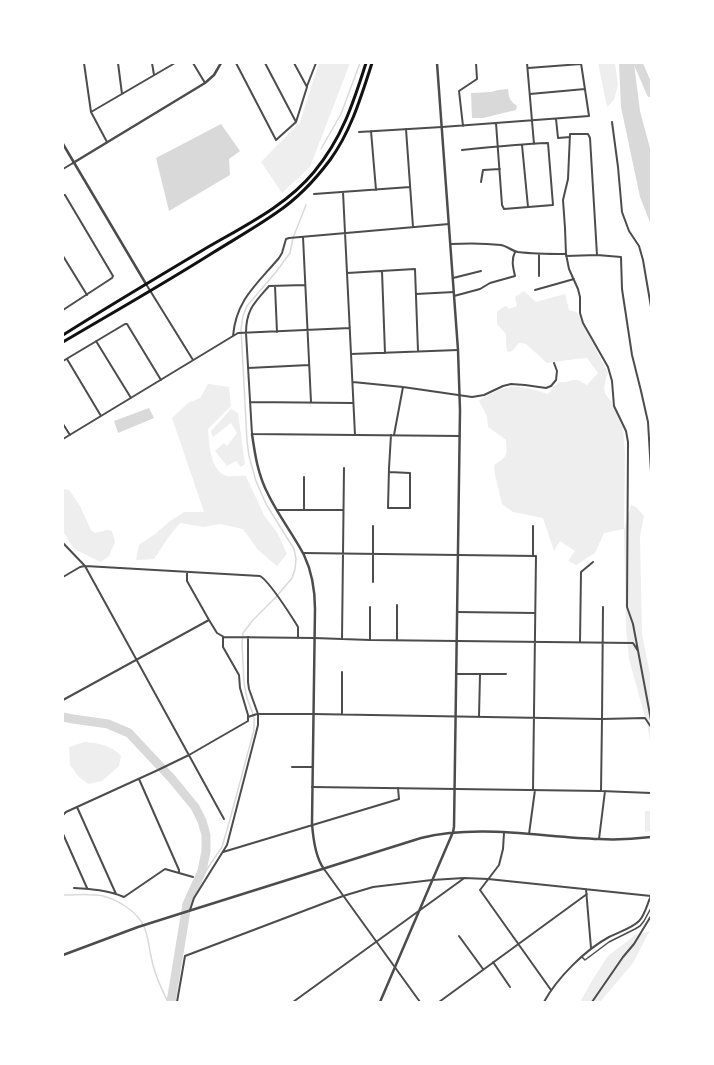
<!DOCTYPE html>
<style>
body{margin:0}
#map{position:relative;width:714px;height:1065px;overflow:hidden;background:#fff;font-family:Quicksand,sans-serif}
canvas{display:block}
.frame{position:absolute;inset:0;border:64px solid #fff;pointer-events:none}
</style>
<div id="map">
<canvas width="714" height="1065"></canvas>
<div class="frame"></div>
</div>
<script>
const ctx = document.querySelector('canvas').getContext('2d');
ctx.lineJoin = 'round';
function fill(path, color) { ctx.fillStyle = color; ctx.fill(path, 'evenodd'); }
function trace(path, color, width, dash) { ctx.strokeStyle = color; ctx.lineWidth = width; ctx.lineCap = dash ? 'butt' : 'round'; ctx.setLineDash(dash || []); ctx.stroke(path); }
const green = new Path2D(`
 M319,63H350L310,167L282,193L261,162L300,122Z
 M598,63H615L618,85L614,100L607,107Z
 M524,291L536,302L565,294L569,310L577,312L608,373L606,378L604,389L606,395L611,401L623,429L625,453L624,529L604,533L595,553L576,565L568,561L575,551L560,541L554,551L543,518L513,512L502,504L495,475L494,465C508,456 507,456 506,440L488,427L487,416L479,401L482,398C489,395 497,390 505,388C519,384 535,390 548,394L559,382H566L572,380H578L587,385L598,373L587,358L575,359L547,363L526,344L519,343L512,351L509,352L507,351L506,345V334L497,324V312L502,308L506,306L509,309L517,306L515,297Z
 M208,384L229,387L231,406L208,429C209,442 210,472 227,476C233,477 240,475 246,476L264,515L278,534L287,554L277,566L258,550L243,529L220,524L203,527L180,523L168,538L154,559L136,560L139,545L155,534L170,521L184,512H204L172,418L188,403L200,398Z
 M231,409L238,413L245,464L241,467L236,461L227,466L215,451L224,443L227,446L237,433L231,423L213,437L211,431Z
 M63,489L69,490L80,506L91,530L95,533L107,530L112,531L115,542L109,556L101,562L74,549L63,531Z
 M631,505L636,507L644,516L640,537L642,634L651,679V746L647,724L629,659L626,628L624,530Z
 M84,742C98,743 111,745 121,756L119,766L102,781L88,784L79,777L70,765L69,747Z
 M645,811H651V831L645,832Z
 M651,931L648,934L633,963L600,1002H580L593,979L608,956L635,935Z`);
const water = new Path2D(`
 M619,63H634L640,111L651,152V225L640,197L621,107Z
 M508,89C509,98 509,100 517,106L516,110L483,118H472L471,93L491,92L498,90Z
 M221,124L240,151L229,159L230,175L169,211L156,158Z
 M149,408L154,418L118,433L114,421Z`);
const stream = new Path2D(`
 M321,149L341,114L360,63
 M193,890L222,847L229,823L254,730V717L247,698L244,683L242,642L243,633L253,620L276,597L292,578L295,569L296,559L294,549L266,504L256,481L249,456L247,441L241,329L243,316L247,306L276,272L290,253L293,238L306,205
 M63,895C76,895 90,893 103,896C111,898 119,902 125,906C151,923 146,939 153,965C156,978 162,990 168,1002`);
const river = new Path2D(`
 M638,63L651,93
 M63,717L73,719L108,724L129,733L172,779L195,807L202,821L206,835V851L202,871L187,904L171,1002`);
const pedestrian = new Path2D(`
 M582,957L585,960L609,942L635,929L640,926L644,921L651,908`);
const minor = new Path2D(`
 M84,63L91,112L107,142
 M118,63L122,94
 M152,63L154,75
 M193,63L205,83
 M236,63L276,140L296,122L307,87L294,63
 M265,63L296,122
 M527,63L534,144
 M528,68L581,64
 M307,86L316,63
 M530,94L585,89
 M91,112L175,63
 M556,119L558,138L570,137
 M612,122L618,167L622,212L629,231L639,246L643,260L651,307
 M463,126L459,91L477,79L476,63
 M406,129L413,227
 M371,131L376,190
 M359,132L442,127L589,116L581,63
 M522,145L528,207
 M462,150C491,147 520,144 548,143L553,205L504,209L502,205L496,123
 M63,169L73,163
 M481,182L483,170L500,169
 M343,192L355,435
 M314,194L410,187
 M63,195H65L113,276L112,278L63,310
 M303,237L311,402
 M451,244C468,243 484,243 501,245C507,246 512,251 518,252C534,254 550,254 566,254
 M539,254V276
 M597,255L590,138L588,134H570L568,179L563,200L565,228L566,254L569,269L578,289L580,297V313L583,323L608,367L612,381L614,406L626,431L628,442L627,607L633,624L651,720
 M63,256L87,295
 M566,256L597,255L621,257L622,289L632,355L641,391L648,422L651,472
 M382,271L385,353
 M347,273L415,269L418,351
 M453,278L481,271
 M146,284L193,360
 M305,285L269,286C254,303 246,310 246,333L252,434L460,436
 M275,286L277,332
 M535,290L574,279
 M416,294L454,292
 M454,296L480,289L490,283L515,276C513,267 511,260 515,252
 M233,336C236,300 257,284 279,258L282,253L286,239L289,238L449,224
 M96,341L131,398
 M351,354L458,350
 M67,359L101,416
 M63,361L125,324H127L161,380
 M248,368L309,365
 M353,382L403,387L472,397L484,395L503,386L511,384L525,385L546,388L551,386L556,380L557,371L554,363
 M250,402L353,403
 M63,424L70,435
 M394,435L403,387
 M63,439L238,333L350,328
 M389,472L410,473V508H388L389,468L391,435
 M277,510H343
 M304,510V477
 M63,543L85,566L224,819
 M303,553L536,556L533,790
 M533,556V526
 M187,572V581L209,620L217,633L224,637L314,638L370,640L633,643L638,651
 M63,577L80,567L85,566L260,576C269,581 288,611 295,622L298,627V638
 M373,582V526
 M457,612L535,613
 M342,639L344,468
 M370,640V607
 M397,640V605
 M580,642L581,572L593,562
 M456,674H506
 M63,700L209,620
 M342,714V672
 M479,716L480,675
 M248,717L257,714H313L602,719L645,718L651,727
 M292,767H312
 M139,779L179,870V873
 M312,787L601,791L651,793
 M601,791L602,719L603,607
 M77,807L116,894
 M63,815L66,812L158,770L189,755L248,721V715L240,688L239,675L223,647V637
 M504,833L503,849L499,865L480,890L551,990
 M63,834L87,888
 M529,834L535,790
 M599,839L605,791
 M223,852L399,799L398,788
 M324,869L420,1002
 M74,888C91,889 108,890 124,897L165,869L193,877
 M586,889L591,948
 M190,910L194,898L227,845L256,733L258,725V714L249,689L248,682V637
 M459,936L483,969
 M493,962L510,987
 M177,1002L185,956L343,896L373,887L432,880L464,878L488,879L651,896
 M293,1002L463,879
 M439,1002L587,894
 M544,1002C557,978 585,950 609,937C618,932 631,929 639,921C645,915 647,904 651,896
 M592,1002L623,957L634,944L651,916`);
const tertiary = new Path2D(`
 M63,144L146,284
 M73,163L205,83L214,75L221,63
 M252,434C255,455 258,475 268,494C278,515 293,534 304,555C312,572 315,590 315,609L312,823C313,838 315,857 324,869
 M63,955L138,927L179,914L421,838C479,824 540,837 599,839C617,840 634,839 651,837
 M380,1002L453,832L454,827L460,410L458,350L437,63`);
const secondary = new Path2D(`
 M63,335C109,306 156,278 203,250C242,227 285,207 314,172C342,138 353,104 366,63
 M63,342C114,312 165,283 214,252C235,239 256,227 276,213C297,199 315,180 330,160C351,131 361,97 372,63`);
fill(green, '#eee');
fill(water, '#d9d9d9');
trace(stream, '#d9d9d9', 1.5);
trace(river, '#d9d9d9', 9);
trace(pedestrian, '#4c4c4c', 1.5);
trace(minor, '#4c4c4c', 2);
trace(tertiary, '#4c4c4c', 2.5);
trace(secondary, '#111', 3);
</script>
